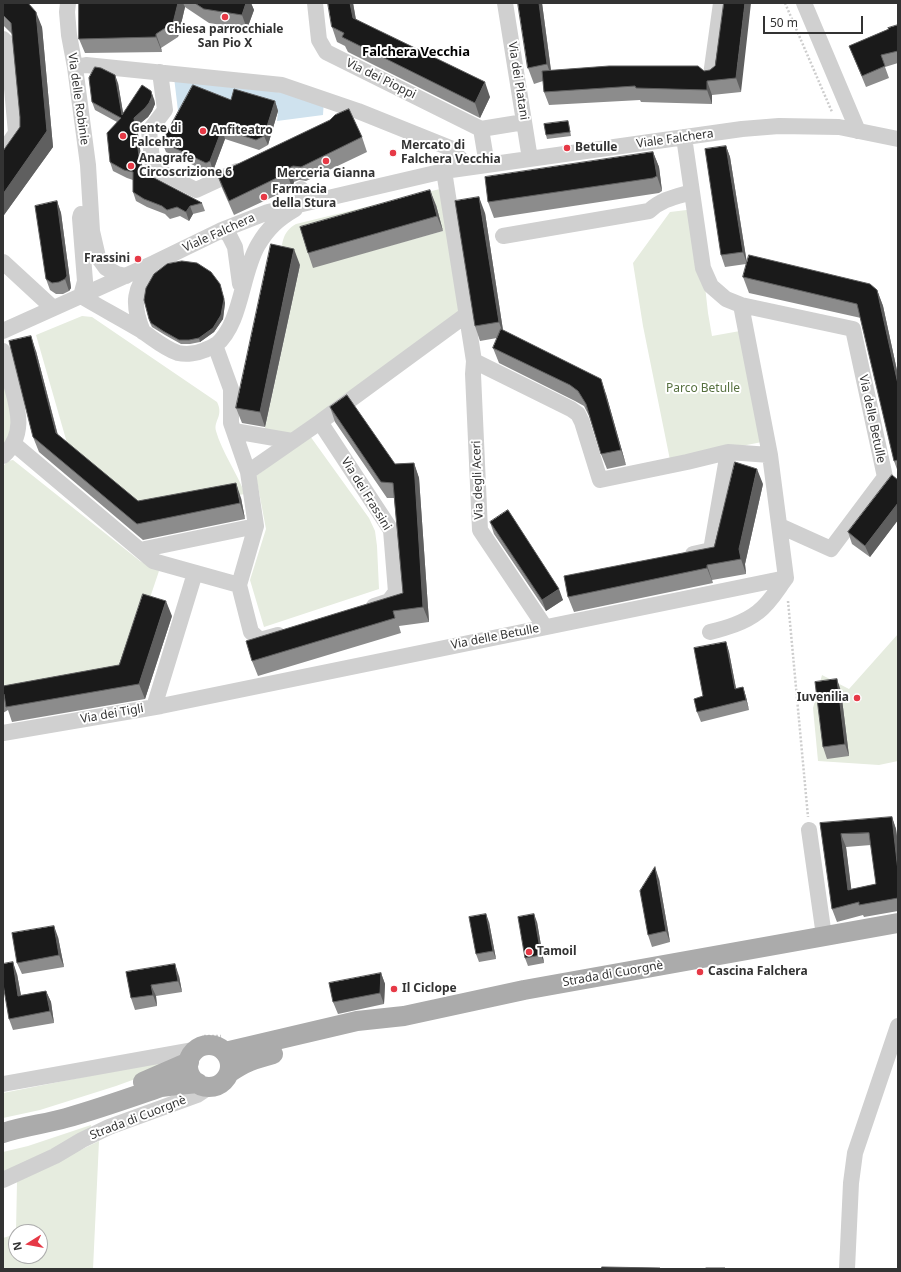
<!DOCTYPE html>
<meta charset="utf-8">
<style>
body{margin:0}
#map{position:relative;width:901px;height:1272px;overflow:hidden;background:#fff;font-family:"Noto Sans",sans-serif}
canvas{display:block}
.frame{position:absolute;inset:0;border:4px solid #333;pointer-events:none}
.north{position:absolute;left:8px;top:1224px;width:40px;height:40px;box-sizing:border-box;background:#fff;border:1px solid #adadad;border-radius:50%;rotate:259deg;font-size:11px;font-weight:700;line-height:16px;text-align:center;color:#333}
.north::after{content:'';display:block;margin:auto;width:14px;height:18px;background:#e63946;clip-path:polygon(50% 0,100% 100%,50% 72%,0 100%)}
.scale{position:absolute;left:763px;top:16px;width:100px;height:18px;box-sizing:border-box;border:2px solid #333;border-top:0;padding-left:5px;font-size:12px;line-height:14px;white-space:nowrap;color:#333;-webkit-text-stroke:3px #fff;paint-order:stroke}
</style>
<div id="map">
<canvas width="901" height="1272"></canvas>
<div class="frame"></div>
<div class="north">N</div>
<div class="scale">50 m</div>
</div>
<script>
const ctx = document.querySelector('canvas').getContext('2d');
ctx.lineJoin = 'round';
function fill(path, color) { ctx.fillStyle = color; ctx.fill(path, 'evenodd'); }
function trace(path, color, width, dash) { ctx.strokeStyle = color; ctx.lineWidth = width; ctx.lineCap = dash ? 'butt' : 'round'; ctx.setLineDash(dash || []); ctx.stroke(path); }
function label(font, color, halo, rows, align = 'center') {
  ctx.font = font + ' "Noto Sans",sans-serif'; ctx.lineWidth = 4; ctx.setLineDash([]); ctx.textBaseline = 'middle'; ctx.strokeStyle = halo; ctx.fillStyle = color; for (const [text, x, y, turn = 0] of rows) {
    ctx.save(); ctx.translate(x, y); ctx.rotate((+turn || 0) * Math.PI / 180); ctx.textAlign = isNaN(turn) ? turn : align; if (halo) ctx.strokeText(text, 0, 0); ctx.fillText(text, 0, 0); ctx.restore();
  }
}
const green = new Path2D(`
 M440,189L460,314L288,436L264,432L300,265L280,256C283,242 282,232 296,224ZM436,206L443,231L313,267Z
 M695,209L703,268L708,313L712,336L740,331L762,442L670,460L643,326L633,263L670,212Z
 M82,316L92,317L217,402C224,416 213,421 216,431C222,452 237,473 245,494L142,511L67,443L36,335Z
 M3,373L14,428L3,447Z
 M310,436L369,518L375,531L377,546L379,589L264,627L250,580L266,529L256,476Z
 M13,460L140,561L154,568L159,571L123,678L3,700V466L8,461Z
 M898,634V761L879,765L818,761L813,708L822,675L849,689Z
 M169,1060L160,1070L116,1086L40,1110L3,1118V1093Z
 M91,1125V1129L3,1174V1152L28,1146Z
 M99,1141L93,1269H3V1238L16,1234V1256H40V1232H16L17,1181Z`);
const water = new Path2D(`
 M174,77L324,99L323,115L277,121L278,111L186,114L178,111Z`);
const path = new Path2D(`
 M785,3L832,112
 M788,601L808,817
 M204,1036H221`);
const minor = new Path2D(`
 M68,3L67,12L69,35L75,67L88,165L92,231L98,257L106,268L117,274L126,276
 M315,3L319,40L326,52L481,129
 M505,3L530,159
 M804,3L858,131
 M3,39L8,44L16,133L3,152
 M75,67L86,65L282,85L358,111L450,148L468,167
 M160,72L165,110L149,131L153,168L196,190L237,171
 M711,75L721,3
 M684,137L703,268L711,286L726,299L741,305L853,329L885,477L831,549L780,526
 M487,165L481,129L524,122
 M444,171L474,361L473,374L480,530L545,627
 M301,189L304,203
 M222,230L229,235L235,247L240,284
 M503,236L649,211C662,199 675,197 692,192
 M3,262L53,308
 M81,296C101,308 122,319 142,331C154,339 164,348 178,353C187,355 198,353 205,350C209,348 213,347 216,345C242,323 241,274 258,245C268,228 278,219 295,209
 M81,296L85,281L80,218L81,214
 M741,305L770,455L786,578
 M3,331L154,263L222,230L268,212L444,171L742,129L779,126L839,127L898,139
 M143,332C131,303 134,288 153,264
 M3,351C6,363 9,375 12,387C19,412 25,436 3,456
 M474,361L571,409L578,414L582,422L600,480L687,462L728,452
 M320,422L391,530L396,592L389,601L374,606
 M234,431L292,441
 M14,444L153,561L239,585
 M248,472L320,422L466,315
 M256,526L239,585L251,632L260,640L278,635
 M140,550L256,526L248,472L231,423V389L215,345
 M693,554L711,550L728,452L770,455
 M710,632C726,628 744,623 758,612C770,603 777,590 786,578
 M154,707L195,573
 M3,733L161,706L786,578
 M809,830L824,936
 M3,1084L198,1049
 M3,1180L55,1156L82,1140L109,1127L197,1095L209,1087
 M847,1269L851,1183L855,1153L898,1026`);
const major = new Path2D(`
 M188 1066a21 21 0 1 1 42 0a21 21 0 1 1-42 0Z
 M225,1052L357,1021L404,1016L524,990L898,923
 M229,1073C245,1062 254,1059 273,1054
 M143,1082L189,1062
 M3,1133C24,1126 45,1124 66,1118C98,1109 129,1098 161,1087L177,1085L198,1083`);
const wall = new Path2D(`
 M3,3L42,27L53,147L4,215L3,214V151L20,127V117L12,34L3,25Z
 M79,3H251L254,10L247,29L209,23L185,7L178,37L161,48L162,52L85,53L79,39Z
 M328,3H353L356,19L490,97L480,118L348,52L345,46L337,42L332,27Z
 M518,3H542L551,70L704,71L710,70L715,66L724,3L741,92L712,95V104L641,102L640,100L549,105L544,92L543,81L534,84L528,68Z
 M898,25V63L885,67L889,78L866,87L849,46Z
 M118,83L123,113L154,99L155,104L152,111L148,117L137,126L143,172L202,203L205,211L193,214L189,221L180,216L170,219L165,214L147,207L136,201L133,192V180L127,178L113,171L110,162L117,122L95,110L92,102Z
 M231,100L275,101L278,111L268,145L259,150L225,139L213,171L210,173L166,152L162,142Z
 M569,124L571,136L547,139L546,135Z
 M362,137L367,152L306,181L299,180L294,182L292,188L234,215L222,188L217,174Z
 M726,146L730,157L747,263L877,290L883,306L898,375V472L894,461L861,318L749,293L743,277L746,264L725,267L721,255Z
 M653,152L659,167L662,191L659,193L494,218L488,202Z
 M57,201L61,213L71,288L69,291L63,294H56L50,290L46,279Z
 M436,205L443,231L313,268L308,253Z
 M485,213L503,330L606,394L626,465L607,469L601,454L589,416L584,406L575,401L499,363L493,348L497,338L480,341L475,326Z
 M300,265L265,427L242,423L236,408Z
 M221,288L225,303L223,319L214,332L200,342L190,344H181L165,335L152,327L150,323L149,319Z
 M36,351L58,435L138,501L241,498L245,519L143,540L39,452L33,437Z
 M330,407L395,464L414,463L419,478L429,622L399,626L401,633L258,676L252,661L403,593L394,498H387L335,422Z
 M898,480V520L870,557L852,544L848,532Z
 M763,484L745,564L746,574L712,580L713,583L574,612L568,597L714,547Z
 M490,522L563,600L546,611L494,534Z
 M172,616L145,699L12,722L8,710L3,713V686L119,665Z
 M726,642L729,652L736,688L743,687L746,697L749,710L701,722L697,712Z
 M841,691L849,756L827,759L823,747Z
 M892,817L896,829L898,844V911L864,917L863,915L837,922L832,909L820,823ZM871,845L876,884L851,889L846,847Z
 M659,879L670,942L652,947L648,935Z
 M489,922L496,959L479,962L476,954Z
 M537,922L544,963L528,966L525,958Z
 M58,937L64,967L22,974L17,963Z
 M126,972L179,976L182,992L156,996L157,1006L135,1010L131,998Z
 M381,973L385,984L384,1004L338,1014L333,1002Z
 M17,974L21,995L46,991L51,1002L54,1023L13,1030L9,1019Z`);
const shadedWall = new Path2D(`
 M178,3H183L185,7L178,37L173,23Z
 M246,3H251L254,10L247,29L242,15Z
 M350,3H353L358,33L353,18Z
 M539,3H542L552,79L547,64Z
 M745,3H751L741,92L736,78Z
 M36,12L42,27L53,147L4,215L3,212V194L47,131Z
 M156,34L161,48L162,52L156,37Z
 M115,75L118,83L125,124L122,115Z
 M707,81L712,95V104L707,90Z
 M485,82L490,97L480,118L475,103Z
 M151,91L154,99L155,104L152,111L148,117L137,126L144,179L141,171L134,118Z
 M275,101L278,111L268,145L264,136Z
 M222,129L225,139L213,171L210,161Z
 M726,146L730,157L747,264L743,252Z
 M653,152L659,167L662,191L657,176Z
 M289,168L294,182L292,188L287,173Z
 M430,190L436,205L443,231L437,216Z
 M479,197L485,213L504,337L499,322Z
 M57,201L61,213L71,288L69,291L65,279Z
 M190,206L193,214L189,221L186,212Z
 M294,249L300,265L265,427L260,412Z
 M220,284L225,303L223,319L214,332L200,342L199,338Z
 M877,290L883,306L898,375V384Z
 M31,336L36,351L61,448L56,433Z
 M601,379L606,394L626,465L621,450Z
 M414,463L419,478L429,622L423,607Z
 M757,469L763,484L745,564L746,574L741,559L739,549Z
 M236,483L241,498L245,519L240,503Z
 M898,503V520L870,557L865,546Z
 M707,565L713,583L707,568Z
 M559,589L563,600L546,611L542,600Z
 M166,601L172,616L145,699L139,684Z
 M726,642L729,652L738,699L735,689Z
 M837,679L841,691L849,756L845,744Z
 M743,687L746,697L749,710L746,700Z
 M892,817L896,829L898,844V872Z
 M841,834L846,847L853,902L848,890Z
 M655,867L659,879L670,942L666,931Z
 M486,914L489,922L496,959L493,951Z
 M534,914L537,922L544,963L541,955Z
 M54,926L58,937L64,967L59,955Z
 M13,962L17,974L23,1007L18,996Z
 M175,964L179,976L182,992L178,981Z
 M381,973L385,984L384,1004L380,993Z
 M151,985L156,996L157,1006L153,995Z
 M46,991L51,1002L54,1023L50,1011Z`);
const building = new Path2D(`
 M3,3H28L36,12L47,131L3,194V151L20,127V117L11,23L3,15Z
 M79,3H178L173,23L156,34V37L79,39Z
 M195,3H246L242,15L204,9Z
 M328,3H350L353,18L485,82L475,103L342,37L344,33L332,27Z
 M518,3H539L547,64L528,68Z
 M724,3H745L736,78L707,81V90L636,88L635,86L544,92L542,71L609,66H698L704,71L710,70L715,66Z
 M898,25V51L881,55L885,66L862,76L849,46L889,29L888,28Z
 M95,67L101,68L115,75L122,115L142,85L151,91L152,96L149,103L145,108L134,118L141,171L202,203L190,206L186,212L177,207L167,210L162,206L144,199L133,192V172L124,170L110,162L107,133L121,118L92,102L89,78Z
 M193,85L231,100L234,89L275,101L264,136L256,140L222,129L210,161L206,163L162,142Z
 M349,109L362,137L301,167L293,166L289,168L287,173L229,201L217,174L330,120L335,115Z
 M568,121L570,132L546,135L544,124Z
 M726,146L743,252L721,255L705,149Z
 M653,152L657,176L653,178L488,202L485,177Z
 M430,190L437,216L308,253L300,227Z
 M479,197L499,322L475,326L455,201Z
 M57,201L67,276L65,279L59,282L52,283L46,279L35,206Z
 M271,244L294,249L260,412L236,408Z
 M749,255L870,284L877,290L898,384V460L894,461L857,304L743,277Z
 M182,261L197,263L211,272L220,284L224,299L221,315L213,328L199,338L189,340H179L163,331L151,323L149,319L144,300L146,288L154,274L167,264Z
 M501,329L601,379L621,450L601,454L586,404L578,391L570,385L493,348Z
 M31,336L56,433L138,501L236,483L240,503L137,524L33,437L9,341Z
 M347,395L395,464L414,463L423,607L393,611L395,618L252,661L246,641L403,593L393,483L381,482L330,407Z
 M735,462L757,469L739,549L741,559L707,565V568L568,597L564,576L714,547Z
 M892,475L898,480V503L865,546L848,532Z
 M508,510L559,589L542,600L490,522Z
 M143,594L166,601L139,684L6,707L4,694L3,695V686L119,665Z
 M726,642L735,689L743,687L746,700L697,712L694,699L703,696L694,648Z
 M837,679L845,744L823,747L815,682Z
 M892,817L898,871V898L859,905V902L832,909L820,823ZM869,833L876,884L848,890L841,834Z
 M655,867L666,931L648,935L640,891Z
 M486,914L493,951L476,954L469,917Z
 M534,914L541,955L525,958L518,917Z
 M54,926L59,955L17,963L12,933Z
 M13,962L18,996L46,991L50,1011L9,1019L3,984V964Z
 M175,964L178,981L151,985L153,995L131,998L126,972Z
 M381,973L380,993L333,1002L329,983Z
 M602,1267L660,1268V1269H602Z
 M706,1268H725V1269H706Z`);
const markers = [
 [225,17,4,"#e63946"],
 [203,131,4,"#e63946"],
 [123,136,4,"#e63946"],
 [567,148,4,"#e63946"],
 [393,153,4,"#e63946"],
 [326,161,4,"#e63946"],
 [131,166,4,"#e63946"],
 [264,197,4,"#e63946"],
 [138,259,4,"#e63946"],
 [857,698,4,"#e63946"],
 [529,952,4,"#e63946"],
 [700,972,4,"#e63946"],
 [394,989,4,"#e63946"]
];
const poiNames = [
 ["Chiesa parrocchiale",225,30,"center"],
 ["San Pio X",225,44,"center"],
 ["Gente di",131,129],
 ["Falcehra",131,143],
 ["Anfiteatro",211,131],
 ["Mercato di",401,146],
 ["Falchera Vecchia",401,160],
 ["Betulle",575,148],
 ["Anagrafe",139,159],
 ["Circoscrizione 6",139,173],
 ["Merceria Gianna",326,174,"center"],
 ["Farmacia",272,190],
 ["della Stura",272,204],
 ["Frassini",130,259,"right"],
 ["Iuvenilia",849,698,"right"],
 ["Tamoil",537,952],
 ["Cascina Falchera",708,972],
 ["Il Ciclope",402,989]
];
const streetNames = [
 ["Via dei Pioppi",381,79,26],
 ["Via dei Platani",518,81,81],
 ["Via delle Robinie",78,99,82],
 ["Viale Falchera",675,139,-8],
 ["Viale Falchera",219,233,-24],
 ["Via delle Betulle",872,419,78],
 ["Via degli Aceri",478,480,-92],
 ["Via dei Frassini",366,494,58],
 ["Via delle Betulle",495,637,-11],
 ["Via dei Tigli",112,714,-10],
 ["Strada di Cuorgnè",613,974,-10],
 ["Strada di Cuorgnè",138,1118,-21]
];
const parkNames = [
 ["Parco Betulle",703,389]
];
const neighbourhoodNames = [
 ["Falchera Vecchia",416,52]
];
fill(green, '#e6ecdf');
fill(water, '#cfe2ee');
trace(path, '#cdcdcd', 2.5, [2, 2]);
trace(minor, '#d0d0d0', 16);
trace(major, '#ababab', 20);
fill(wall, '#8c8c8c');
fill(shadedWall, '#5f5f5f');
fill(building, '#1a1a1a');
trace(building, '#5f5f5f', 1);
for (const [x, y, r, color] of markers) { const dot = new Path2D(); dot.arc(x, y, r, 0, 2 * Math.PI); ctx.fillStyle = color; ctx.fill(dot); trace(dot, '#fff', 1.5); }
label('bold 12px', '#333', '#fff', poiNames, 'left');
label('12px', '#333', '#fff', streetNames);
label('12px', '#56703f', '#fff', parkNames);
label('bold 13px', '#000', '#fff', neighbourhoodNames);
</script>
